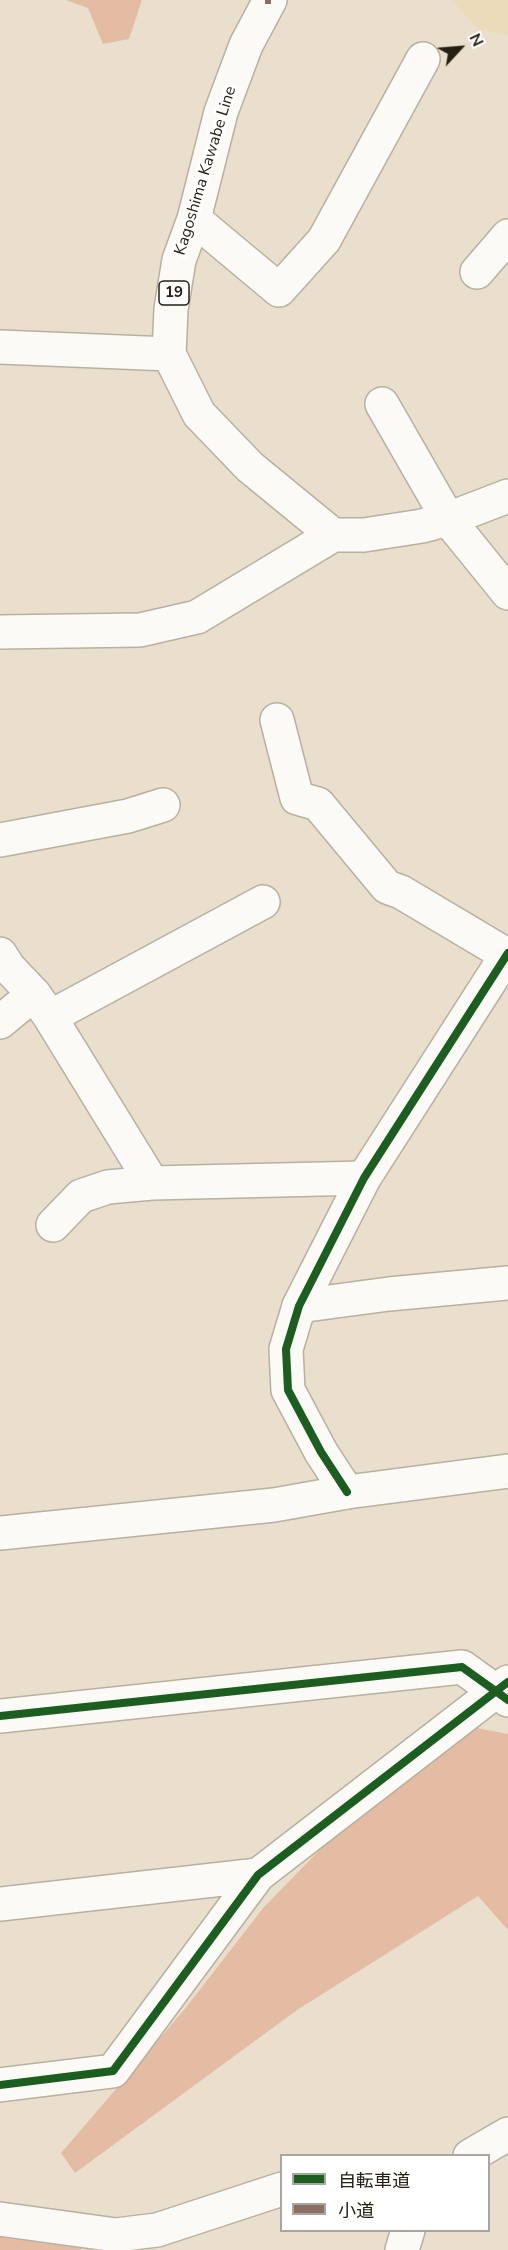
<!DOCTYPE html>
<meta charset="utf-8">
<style>
body{margin:0}
#map{position:relative;width:508px;height:2250px;overflow:hidden;background:#e9dfcc;font-family:"Nunito Sans","Noto Sans JP",sans-serif}
canvas{display:block}
.legend{position:absolute;left:280px;top:2154px;width:210px;height:78px;box-sizing:border-box;background:#fff;border:2px solid #a8a6a1;margin:0;padding:8px 10px;list-style:none;font-size:18px;color:#262013}
.legend li{display:flex;align-items:center;gap:12px;height:30px}
.legend b{width:30px;border:2px solid #a8a6a1}
.north{position:absolute;left:430px;top:18px;width:60px;height:60px;-webkit-text-stroke:4px #fff;paint-order:stroke;rotate:64deg;font-size:16px;font-weight:700;line-height:24px;text-align:center;color:#262013}
.north::after{content:'';display:block;margin:auto;width:21px;height:27px;background:#262013;clip-path:polygon(50% 0,100% 100%,50% 72%,0 100%)}
</style>
<div id="map">
<canvas width="508" height="2250"></canvas>
<ul class="legend">
<li><b style="height:8px;background:#1b5e20"></b>自転車道</li>
<li><b style="height:8px;background:#8d6e63"></b>小道</li>
</ul>
<div class="north">N</div>
</div>
<script>
const ctx = document.querySelector('canvas').getContext('2d');
ctx.lineJoin = 'round';
function fill(path, color) { ctx.fillStyle = color; ctx.fill(path, 'evenodd'); }
function trace(path, color, width, dash) { ctx.strokeStyle = color; ctx.lineWidth = width; ctx.lineCap = dash ? 'butt' : 'round'; ctx.setLineDash(dash || []); ctx.stroke(path); }
function label(font, color, halo, rows, align = 'center') {
  ctx.font = font + ' "Nunito Sans",sans-serif'; ctx.lineWidth = 6; ctx.setLineDash([]); ctx.textBaseline = 'middle'; ctx.strokeStyle = halo; ctx.fillStyle = color; for (const [text, x, y, turn = 0] of rows) {
    ctx.save(); ctx.translate(x, y); ctx.rotate((+turn || 0) * Math.PI / 180); ctx.textAlign = isNaN(turn) ? turn : align; if (halo) ctx.strokeText(text, 0, 0); ctx.fillText(text, 0, 0); ctx.restore();
  }
}
const built = new Path2D(`
 M452,0H508V35L479,30Z`);
const forest = new Path2D(`
 M66,0H142L129,39L103,44L88,8Z
 M457,1724L508,1734V1930L478,1896L297,2010L75,2173L61,2153L184,2010L264,1907L379,1789Z
 M0,2237L82,2248L81,2250H0Z`);
const minor = new Path2D(`
 M194,219L279,290L324,240L423,59
 M477,272L508,236
 M0,347L169,354
 M382,404L448,519
 M277,720L297,798L318,804L387,887L401,892L507,955
 M0,840L128,816L163,805
 M0,954L9,968L34,994L50,1017L152,1183L364,1178
 M50,1017L263,902
 M0,1022L34,994
 M53,1225L81,1196L108,1187L152,1183
 M299,1306L389,1294L508,1283
 M0,1533L274,1505L347,1492
 M0,1716L462,1667L508,1700
 M0,1904L258,1875
 M0,2085L113,2071L258,1875L508,1682
 M470,2156L508,2134
 M0,2219L116,2235L157,2230L282,2189
 M402,2250L408,2230`);
const tertiary = new Path2D(`
 M448,519L508,593
 M508,953L364,1178L299,1306L286,1349L288,1390L321,1452L347,1492L508,1471`);
const primary = new Path2D(`
 M270,0L246,45L221,112L194,219L179,260L171,309L169,354L199,414L250,467L333,535
 M0,632L140,630L197,617L333,535H364L422,526L448,519L508,496`);
const quiet = new Path2D(`
 M268,0V4`);
const cycleway = new Path2D(`
 M347,1492L321,1452L288,1390L286,1349L299,1306L364,1178L508,953
 M0,1716L462,1667L508,1700
 M0,2085L113,2071L258,1875L508,1682`);
const shields = [
 [174,293,30]
];
const shieldNames = [
 ["19",174,293]
];
const streetNames = [
 ["Kagoshima Kawabe Line",206,171,-73]
];
fill(built, '#ebdbbb');
fill(forest, '#e4bca4');
trace(minor, '#b8b0a1', 36);
trace(tertiary, '#b8b0a1', 36);
trace(primary, '#b8b0a1', 36);
trace(minor, '#fcfaf7', 33);
trace(tertiary, '#fcfaf7', 33);
trace(primary, '#fcfaf7', 33);
trace(quiet, '#8d6e63', 6, [12, 6]);
trace(cycleway, '#1b5e20', 8);
for (const [x, y, w] of shields) { const box = new Path2D(); box.roundRect(x - w / 2, y - 12, w, 24, 4.5); ctx.fillStyle = '#fff'; ctx.fill(box); trace(box, '#262013', 1.5); }
label('bold 15px', '#262013', null, shieldNames);
label('16px', '#262013', '#fff', streetNames);
</script>
